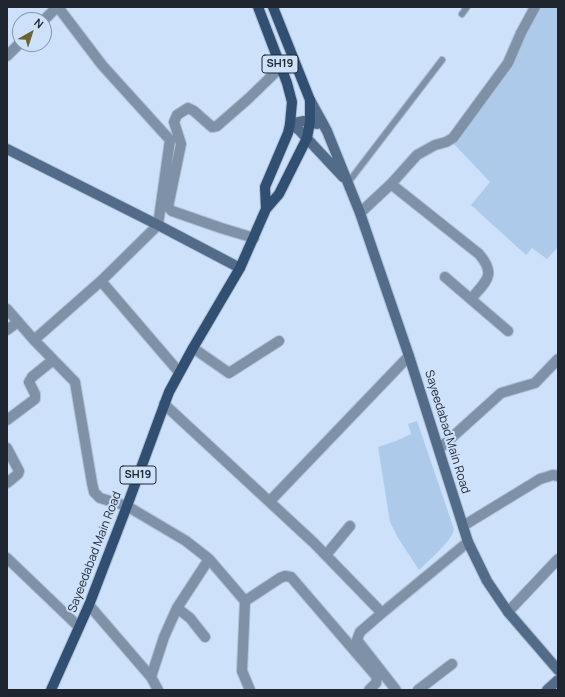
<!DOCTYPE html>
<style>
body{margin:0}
#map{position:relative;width:565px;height:697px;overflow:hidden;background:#cde2fa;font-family:Manrope,sans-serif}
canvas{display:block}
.frame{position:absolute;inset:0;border:8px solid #1f262f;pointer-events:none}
.north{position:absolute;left:12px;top:12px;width:40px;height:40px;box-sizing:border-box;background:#cde2fa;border:1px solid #8797a9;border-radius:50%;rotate:39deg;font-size:11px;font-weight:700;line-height:16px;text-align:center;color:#1f262f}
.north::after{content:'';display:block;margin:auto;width:14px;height:18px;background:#6d6330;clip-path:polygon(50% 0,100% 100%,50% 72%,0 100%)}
</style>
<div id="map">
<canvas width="565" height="697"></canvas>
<div class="frame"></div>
<div class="north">N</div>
</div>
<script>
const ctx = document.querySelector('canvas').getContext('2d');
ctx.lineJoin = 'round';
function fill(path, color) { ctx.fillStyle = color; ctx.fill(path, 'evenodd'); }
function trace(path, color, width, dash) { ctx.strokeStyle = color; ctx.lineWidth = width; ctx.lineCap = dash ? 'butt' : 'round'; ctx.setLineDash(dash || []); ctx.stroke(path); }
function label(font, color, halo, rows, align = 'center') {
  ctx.font = font + ' Manrope,sans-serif'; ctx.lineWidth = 4; ctx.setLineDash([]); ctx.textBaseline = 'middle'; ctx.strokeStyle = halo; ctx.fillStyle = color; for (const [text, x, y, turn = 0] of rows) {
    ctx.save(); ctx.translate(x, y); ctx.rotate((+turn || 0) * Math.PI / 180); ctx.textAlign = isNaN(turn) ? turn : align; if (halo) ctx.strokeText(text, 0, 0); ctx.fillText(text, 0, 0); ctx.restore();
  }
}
const green = new Path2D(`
 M538,7H558V247L547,259L532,248L526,255L471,205L490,182L453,143L462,134L488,97Z
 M417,421L454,529C453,540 427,562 419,570L398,538L390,522L378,447L396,441L411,434L408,424Z`);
const lane = new Path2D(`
 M462,14L467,7
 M347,184L442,60`);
const street = new Path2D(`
 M44,20L57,7
 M7,56L20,43
 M391,184L479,254C497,275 486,281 471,299
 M360,213L391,184L417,155L435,145L446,142L453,138L508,63L521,33L535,7
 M254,238L221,228L172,211L168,207L181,144L174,122L177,115L188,108L194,111L212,127L217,126L248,99L281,67
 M445,277L508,331
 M101,281L179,372
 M7,309L34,340L75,382L92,483L94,492L100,498L127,506L186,541L209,559L245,601L242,671L250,690
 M7,330L18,322
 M34,340L101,281L158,225L170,140L102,65L58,7
 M193,348L229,373L279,341
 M164,404L314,543L382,613L360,632L357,640L396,690
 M7,420L35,399V394L29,382L32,377L53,360
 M7,448L19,471L18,474L7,483
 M439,449L501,393L535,383L558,359
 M270,501L409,356
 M463,526L540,479L553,475L558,476
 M326,555L350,526
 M7,558L79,627
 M245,601L280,578L285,576L291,577L377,677L376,683L369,690
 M89,605L151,677L158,690
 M177,608L190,618L205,637
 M508,612L558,559
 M382,613L468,542
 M151,677L164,637L177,608L209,559
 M418,690L452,664`);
const secondary = new Path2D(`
 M310,100L327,131L360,213L409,356L468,542L487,581L508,612L558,670
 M290,124L299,130L343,177
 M290,124L304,121L317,124
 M7,149L158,225L240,268
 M547,690L558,680`);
const primary = new Path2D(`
 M258,7L287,83L292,102L290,124L288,133L265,187L266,209
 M51,690L89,605L127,506L169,392L193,348L240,268L266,209L279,194L307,138L310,122V100L273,7`);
const shields = [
 [280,64,36],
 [138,475,36]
];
const shieldNames = [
 ["SH19",280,64],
 ["SH19",138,475]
];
const streetNames = [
 ["Sayeedabad Main Road",447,432,73],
 ["Sayeedabad Main Road",95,552,-69]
];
fill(green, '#adcaeb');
trace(lane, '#aec0d5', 8);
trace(street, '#aec0d5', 12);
trace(secondary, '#aec0d5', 12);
trace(primary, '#aec0d5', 12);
trace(lane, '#7f91a6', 6);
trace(street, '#7f91a6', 10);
trace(secondary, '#516b89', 10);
trace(primary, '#304f73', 10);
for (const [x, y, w] of shields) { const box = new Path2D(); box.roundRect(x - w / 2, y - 9, w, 18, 3); ctx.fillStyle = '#cde2fa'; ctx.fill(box); trace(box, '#1f262f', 1); }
label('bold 11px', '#1f262f', null, shieldNames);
label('12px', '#1f262f', '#cde2fa', streetNames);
</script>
